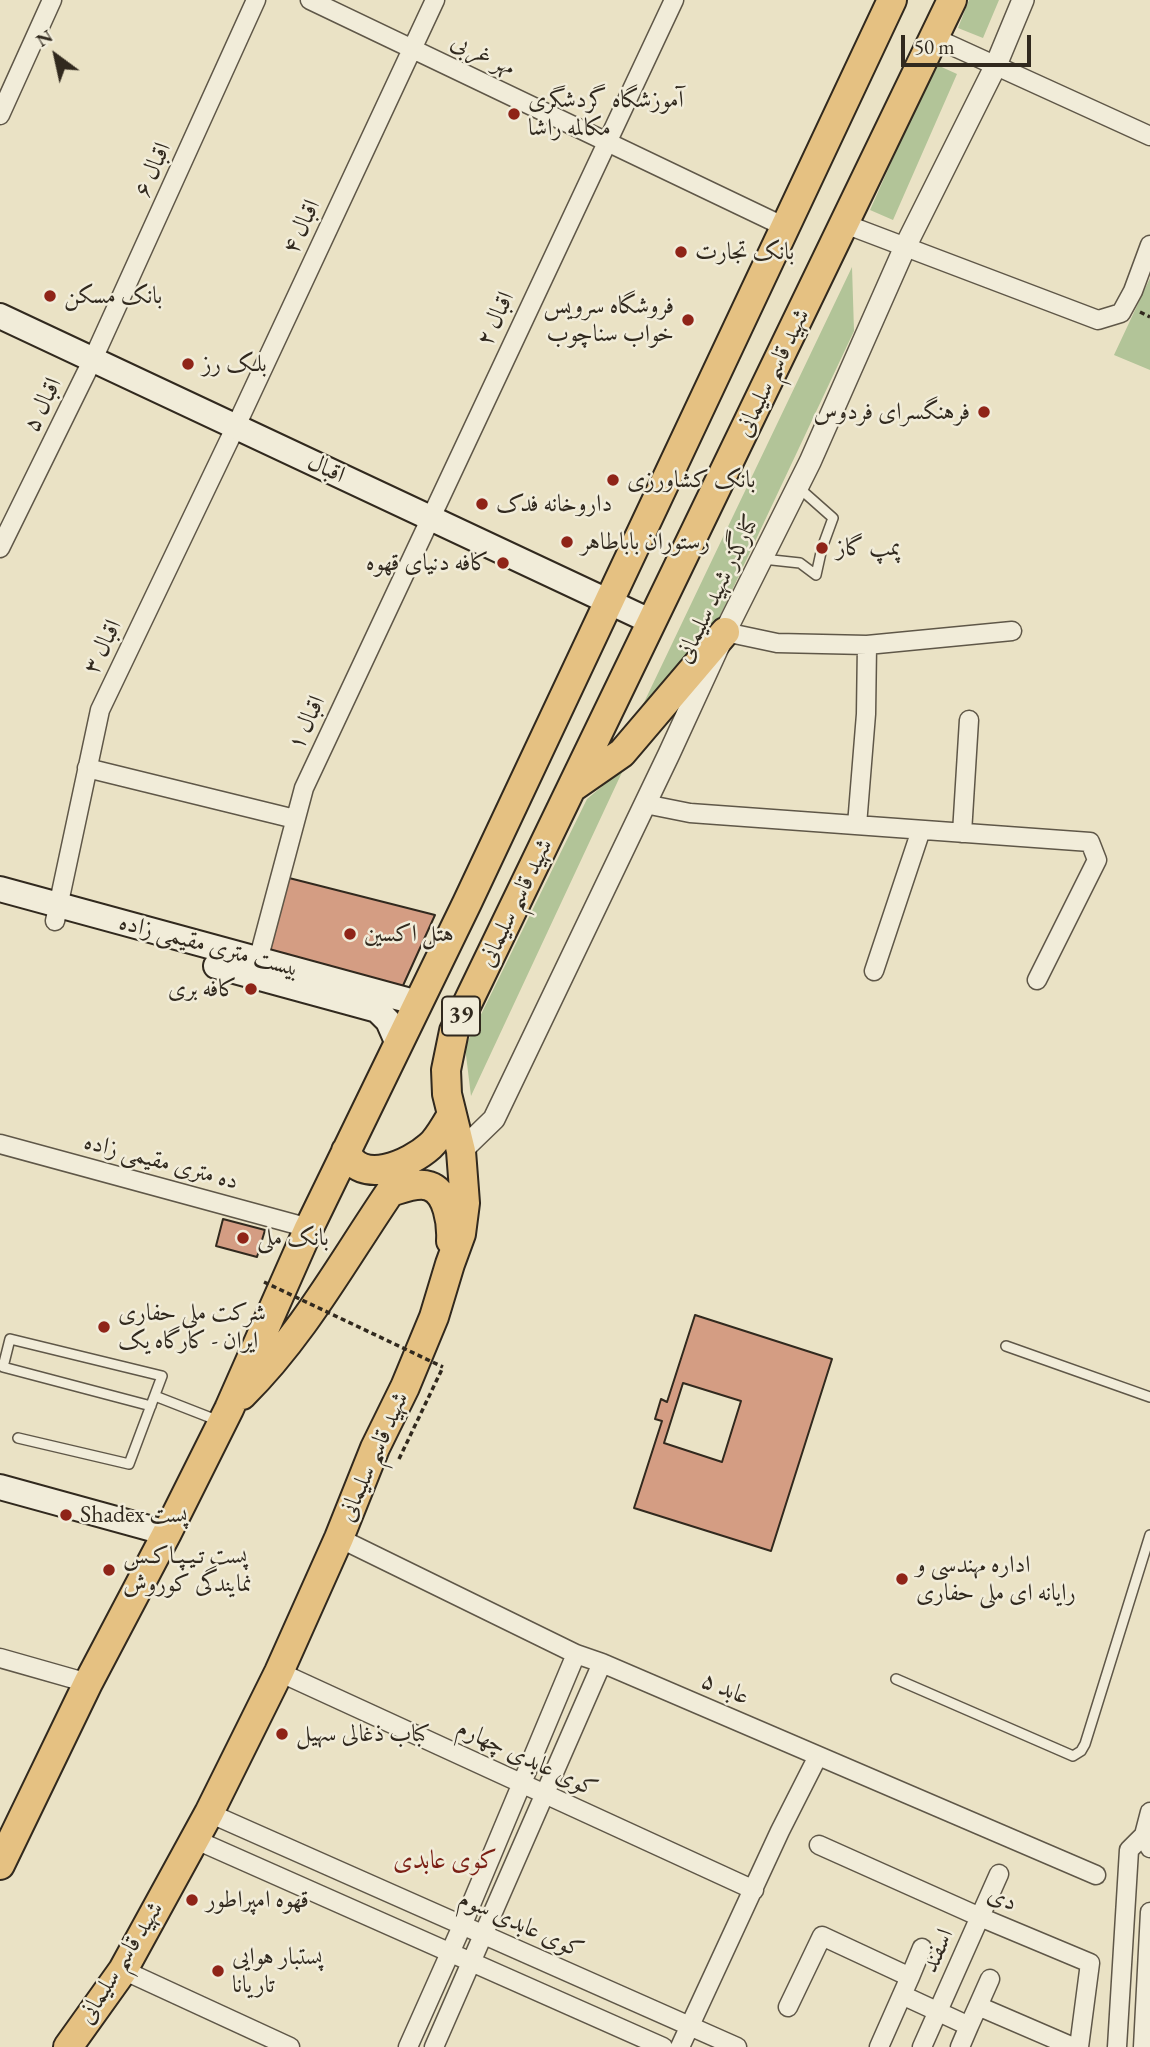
<!DOCTYPE html>
<meta charset="utf-8">
<style>
body{margin:0}
#map{position:relative;width:1150px;height:2047px;overflow:hidden;background:#eae2c5;font-family:"EB Garamond",serif}
canvas{display:block}
.north{position:absolute;left:21px;top:21px;width:70px;height:70px;-webkit-text-stroke:5px #f1ecd9;paint-order:stroke;rotate:327deg;font-size:19px;font-weight:700;line-height:28px;text-align:center;color:#31291e}
.north::after{content:'';display:block;margin:auto;width:24px;height:32px;background:#31291e;clip-path:polygon(50% 0,100% 100%,50% 72%,0 100%)}
.scale{position:absolute;left:901px;top:35px;width:130px;height:32px;box-sizing:border-box;border:4px solid #31291e;border-top:0;padding-left:9px;font-size:21px;line-height:24px;white-space:nowrap;color:#31291e;-webkit-text-stroke:5px #f1ecd9;paint-order:stroke}
</style>
<div id="map">
<canvas width="1150" height="2047"></canvas>
<div class="north">N</div>
<div class="scale">50 m</div>
</div>
<script>
const ctx = document.querySelector('canvas').getContext('2d');
ctx.lineJoin = 'round';
function fill(path, color) { ctx.fillStyle = color; ctx.fill(path, 'evenodd'); }
function trace(path, color, width, dash) { ctx.strokeStyle = color; ctx.lineWidth = width; ctx.lineCap = dash ? 'butt' : 'round'; ctx.setLineDash(dash || []); ctx.stroke(path); }
function label(font, color, halo, rows, align = 'center') {
  ctx.font = font + ' "EB Garamond",Amiri,serif'; ctx.lineWidth = 5; ctx.setLineDash([]); ctx.textBaseline = 'middle'; ctx.strokeStyle = halo; ctx.fillStyle = color; for (const [text, x, y, turn = 0] of rows) {
    ctx.save(); ctx.translate(x, y); ctx.rotate((+turn || 0) * Math.PI / 180); ctx.textAlign = isNaN(turn) ? turn : align; if (halo) ctx.strokeText(text, 0, 0); ctx.fillText(text, 0, 0); ctx.restore();
  }
}
const green = new Path2D(`
 M969,0H999L983,38L958,28Z
 M935,64L957,74L893,220L870,210Z
 M852,267L854,331L703,652L638,715Z
 M1150,278V370L1114,355Z
 M624,768L471,1096L465,1047L587,799Z`);
const building = new Path2D(`
 M289,878L435,915L401,990L269,954Z
 M223,1219L265,1230L257,1257L216,1246Z
 M695,1315L832,1359L771,1551L634,1508L662,1421L655,1419L661,1399L667,1402ZM683,1383L741,1401L722,1462L664,1443Z`);
const path = new Path2D(`
 M1140,312L1150,317
 M399,1459L443,1367`);
const service = new Path2D(`
 M763,559L800,563L816,575L822,548L833,518L798,487
 M1006,1346L1150,1397
 M155,1396L219,1421
 M18,1438L129,1464L162,1376L10,1339L3,1367L151,1406
 M896,1679L1073,1756L1081,1751L1085,1744L1150,1535`);
const minor = new Path2D(`
 M310,0L785,227
 M935,38L1150,136
 M0,115L52,0
 M845,224L1098,320L1121,313L1133,291L1150,245
 M0,548L93,359L256,0
 M725,632L777,643L867,645L1012,631
 M87,768L295,819
 M645,804L690,813L1090,842L1097,860L1037,980
 M857,825L866,714L867,645
 M962,833L969,720
 M55,921L100,710L236,426L435,0
 M256,968L304,788L674,0
 M874,971L921,830
 M0,1144L309,1228
 M339,1538L576,1654L602,1663L1096,1875
 M0,1658L88,1683
 M279,1672L754,1890
 M209,1813L737,2047
 M1144,1835L1150,1812
 M194,1839L663,2047
 M819,1845L980,1917L1090,1963L1079,2047
 M123,1970L290,2047
 M910,1977L922,1948
 M978,2006L990,1979
 M788,2007L822,1936L910,1977L902,1995L969,2026L978,2006L1073,2047
 M408,2047L462,1926L576,1654
 M434,2047L602,1663
 M680,2047L780,1831L818,1756
 M879,2047L902,1995
 M922,2047L999,1874
 M960,2047L969,2026
 M1117,2047L1129,1850L1144,1835L1150,1848
 M1143,2047L1150,1912`);
const tertiary = new Path2D(`
 M461,1151L494,1119L669,754L725,632L810,462L905,247L996,65L1023,0`);
const secondary = new Path2D(`
 M0,316L652,622
 M0,889L418,1003
 M216,966L377,1010L388,1021L398,1044
 M0,1487L167,1533`);
const trunk = new Path2D(`
 M573,787L622,753L725,632
 M346,1151C360,1187 410,1164 430,1146C439,1138 445,1125 452,1115
 M242,1395C302,1336 343,1261 390,1192C401,1189 417,1182 429,1186C448,1192 452,1224 451,1241
 M0,1865L88,1683L167,1533L229,1409L309,1228L467,903L892,0
 M68,2047L123,1970L209,1813L279,1672L339,1538L375,1448L405,1387L434,1317L450,1264L461,1234L465,1203L461,1151L447,1094L446,1070L454,1031L952,0`);
const pathBridge = new Path2D(`
 M264,1282L443,1367`);
const markers = [
 [514,114,7,"#8f2418"],
 [681,252,7,"#8f2418"],
 [50,296,7,"#8f2418"],
 [688,320,7,"#8f2418"],
 [188,364,7,"#8f2418"],
 [984,412,7,"#8f2418"],
 [613,480,7,"#8f2418"],
 [482,504,7,"#8f2418"],
 [567,542,7,"#8f2418"],
 [822,548,7,"#8f2418"],
 [503,563,7,"#8f2418"],
 [350,934,7,"#8f2418"],
 [251,989,7,"#8f2418"],
 [243,1238,7,"#8f2418"],
 [104,1327,7,"#8f2418"],
 [66,1515,7,"#8f2418"],
 [109,1570,7,"#8f2418"],
 [902,1579,7,"#8f2418"],
 [282,1734,7,"#8f2418"],
 [192,1900,7,"#8f2418"],
 [218,1971,7,"#8f2418"]
];
const shields = [
 [461,1016,38]
];
const shieldNames = [
 ["39",461,1016]
];
const streetNames = [
 ["مهر غربی",483,55,26],
 ["اقبال ۶",153,170,-66],
 ["اقبال ۴",302,227,-65],
 ["اقبال ۲",496,319,-65],
 ["شهید قاسم سلیمانی",773,373,-64],
 ["اقبال ۵",43,405,-64],
 ["اقبال",326,469,25],
 ["کنارگذر شهید سلیمانی",718,589,-64],
 ["اقبال ۳",103,647,-64],
 ["اقبال ۱",307,723,-65],
 ["شهید قاسم سلیمانی",516,903,-64],
 ["بیست متری مقیمی زاده",209,946,15],
 ["ده متری مقیمی زاده",161,1162,15],
 ["شهید قاسم سلیمانی",374,1457,-66],
 ["عابد ۵",725,1689,23],
 ["کوی عابدی چهارم",527,1759,25],
 ["دی",1002,1899,23],
 ["کوی عابدی سوم",521,1925,24],
 ["اسفند",938,1951,-66],
 ["شهید قاسم سلیمانی",121,1963,-58]
];
const poiNames = [
 ["آموزشگاه گردشگری",528,100],
 ["مکالمه راشا",528,128],
 ["بانک تجارت",695,252],
 ["بانک مسکن",64,296],
 ["فروشگاه سرویس",674,306,"right"],
 ["خواب سناچوب",674,334,"right"],
 ["بلک رز",202,364],
 ["فرهنگسرای فردوس",970,412,"right"],
 ["بانک کشاورزی",627,480],
 ["داروخانه فدک",496,504],
 ["رستوران باباطاهر",581,542],
 ["پمپ گاز",836,548],
 ["کافه دنیای قهوه",489,563,"right"],
 ["هتل اکسین",364,934],
 ["کافه بری",237,989,"right"],
 ["بانک ملی",257,1238],
 ["شرکت ملی حفاری",118,1313],
 ["ایران - کارگاه یک",118,1341],
 ["Shadex پست",80,1515],
 ["پست تـیـپـاکـس",123,1556],
 ["نمایندگی کوروش",123,1584],
 ["اداره مهندسی و",916,1565],
 ["رایانه ای ملی حفاری",916,1593],
 ["کباب ذغالی سهیل",296,1734],
 ["قهوه امپراطور",206,1900],
 ["پستبار هوایی",232,1957],
 ["تاریانا",232,1985]
];
const neighbourhoodNames = [
 ["کوی عابدی",445,1861]
];
fill(green, '#b2c498');
fill(building, '#d49d83');
trace(building, '#31291e', 2);
trace(service, '#5f5748', 12);
trace(minor, '#5f5748', 21);
trace(tertiary, '#5f5748', 24);
trace(secondary, '#31291e', 28);
trace(trunk, '#31291e', 32);
trace(path, '#31291e', 3.5, [5, 3.5]);
trace(service, '#f1ecd9', 9);
trace(minor, '#f1ecd9', 18);
trace(tertiary, '#f1ecd9', 21);
trace(secondary, '#f1ecd9', 24);
trace(trunk, '#e5c182', 28);
trace(pathBridge, '#31291e', 3.5, [5, 3.5]);
for (const [x, y, r, color] of markers) { const dot = new Path2D(); dot.arc(x, y, r, 0, 2 * Math.PI); ctx.fillStyle = color; ctx.fill(dot); trace(dot, '#f1ecd9', 2.5); }
for (const [x, y, w] of shields) { const box = new Path2D(); box.roundRect(x - w / 2, y - 19.5, w, 39, 5); ctx.fillStyle = '#f1ecd9'; ctx.fill(box); trace(box, '#31291e', 2); }
label('bold 23px', '#31291e', null, shieldNames);
label('24px', '#31291e', '#f1ecd9', streetNames);
label('24px', '#31291e', '#f1ecd9', poiNames, 'left');
label('26px', '#7a1f14', '#f1ecd9', neighbourhoodNames);
</script>
